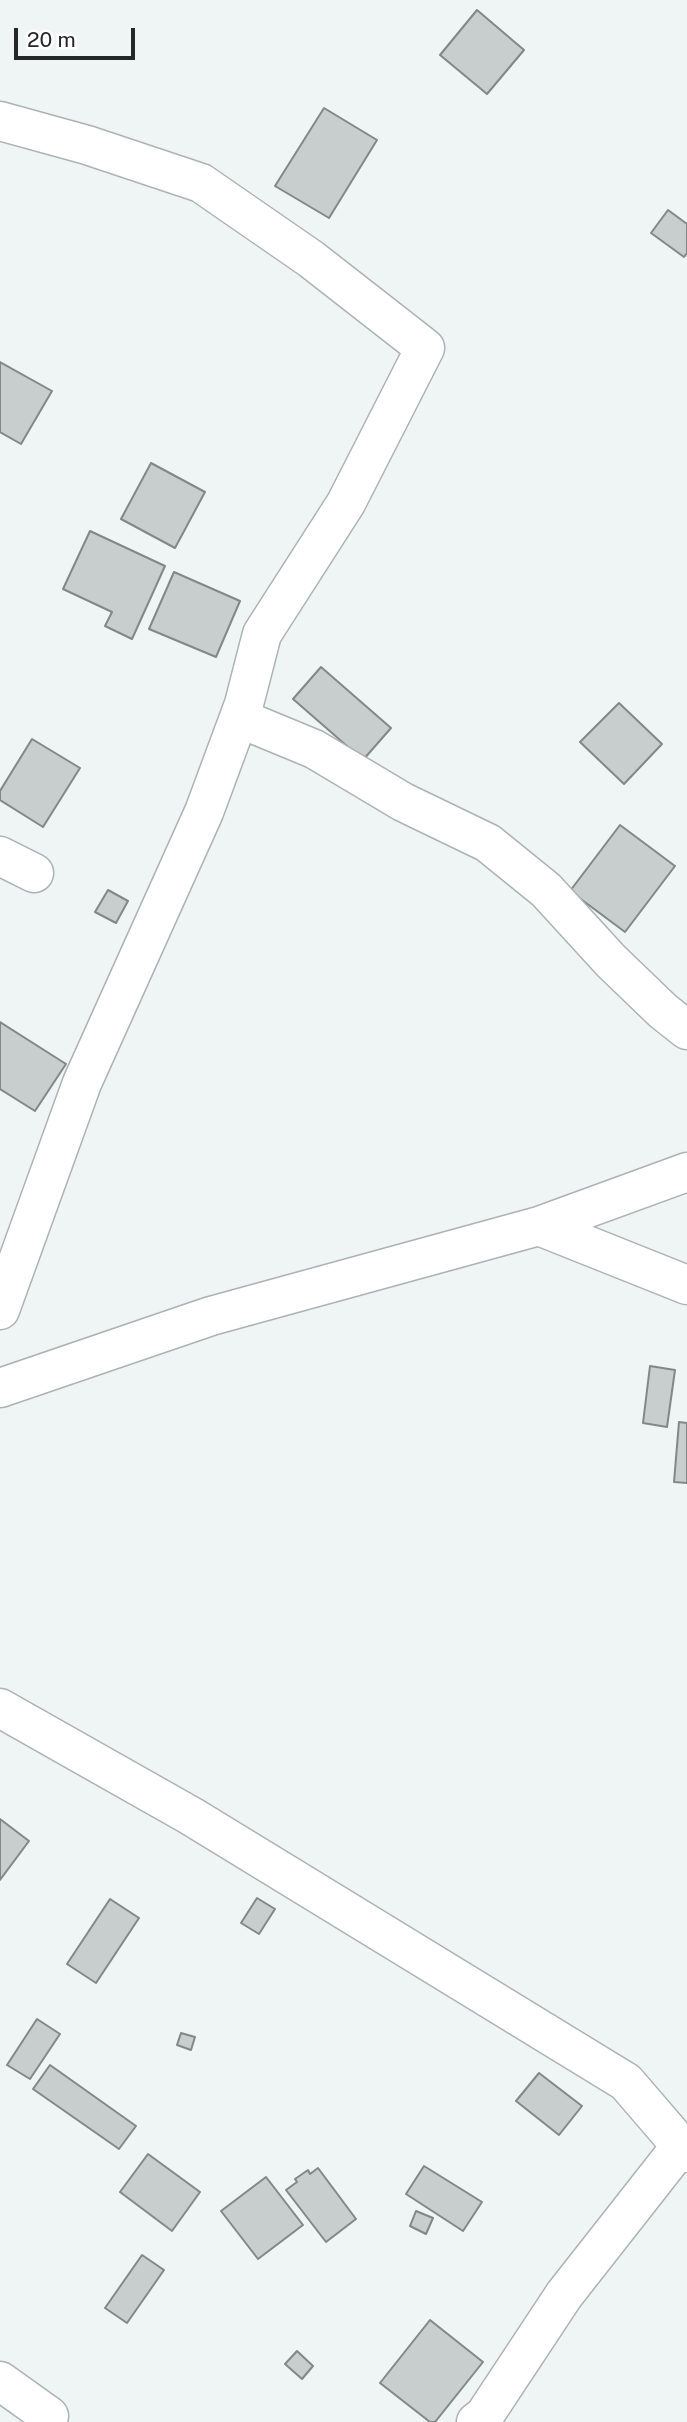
<!DOCTYPE html>
<style>
body{margin:0}
#map{position:relative;width:687px;height:2422px;overflow:hidden;background:#eff5f5;font-family:"Public Sans",sans-serif}
canvas{display:block}
.scale{position:absolute;left:14px;top:28px;width:121px;height:32px;box-sizing:border-box;border:4px solid #242627;border-top:0;padding-left:9px;font-size:21px;line-height:24px;white-space:nowrap;color:#242627;-webkit-text-stroke:5px #fff;paint-order:stroke}
</style>
<div id="map">
<canvas width="687" height="2422"></canvas>
<div class="scale">20 m</div>
</div>
<script>
const ctx = document.querySelector('canvas').getContext('2d');
ctx.lineJoin = 'round';
function fill(path, color) { ctx.fillStyle = color; ctx.fill(path, 'evenodd'); }
function trace(path, color, width, dash) { ctx.strokeStyle = color; ctx.lineWidth = width; ctx.lineCap = dash ? 'butt' : 'round'; ctx.setLineDash(dash || []); ctx.stroke(path); }
const building = new Path2D(`
 M477,10L524,50L487,94L440,55Z
 M324,108L377,140L329,218L275,186Z
 M668,210L687,224V253L684,257L651,233Z
 M0,362L52,391L21,444L0,432Z
 M151,463L205,492L175,548L121,519Z
 M90,531L165,566L132,639L105,626L112,612L63,589Z
 M174,572L240,601L216,657L149,629Z
 M321,667L391,728L363,760L293,699Z
 M619,703L662,744L624,784L580,742Z
 M32,739L80,768L43,827L0,800V791Z
 M620,825L675,866L625,932L570,891Z
 M108,890L128,901L116,923L95,912Z
 M0,1022L66,1064L35,1111L0,1089Z
 M650,1366L675,1370L667,1427L643,1423Z
 M679,1422L687,1423V1483L674,1482Z
 M0,1819L29,1841L0,1880Z
 M257,1898L275,1909L259,1934L241,1923Z
 M110,1899L139,1918L96,1983L67,1964Z
 M37,2019L60,2034L30,2079L7,2065Z
 M181,2033L195,2037L191,2050L177,2045Z
 M50,2065L136,2126L119,2149L33,2089Z
 M539,2073L582,2106L559,2135L516,2101Z
 M148,2154L200,2192L172,2231L120,2192Z
 M424,2166L482,2202L463,2231L406,2194Z
 M318,2168L356,2219L326,2242L286,2190L297,2182L295,2179L308,2170L310,2174Z
 M266,2177L303,2225L258,2259L221,2211Z
 M416,2211L433,2218L426,2234L410,2226Z
 M142,2255L164,2270L127,2323L105,2308Z
 M430,2320L483,2362L435,2422H430L380,2383Z
 M297,2351L313,2366L302,2379L285,2364Z`);
const minor = new Path2D(`
 M0,121L87,145L201,183L311,259L425,348L346,503L262,634L244,704L204,812L82,1083L0,1310
 M239,718L314,749L403,802L488,843L546,890L611,961L663,1011L687,1030
 M0,856L34,873
 M539,1226L687,1285
 M0,1388L211,1316L539,1226L687,1172
 M0,1708L191,1816L626,2082L687,2153
 M0,2381L49,2416
 M476,2422L484,2416L564,2295L681,2146`);
fill(building, '#c8cdce');
trace(building, '#828787', 2);
trace(minor, '#adb2b3', 41);
trace(minor, '#fff', 38);
</script>
